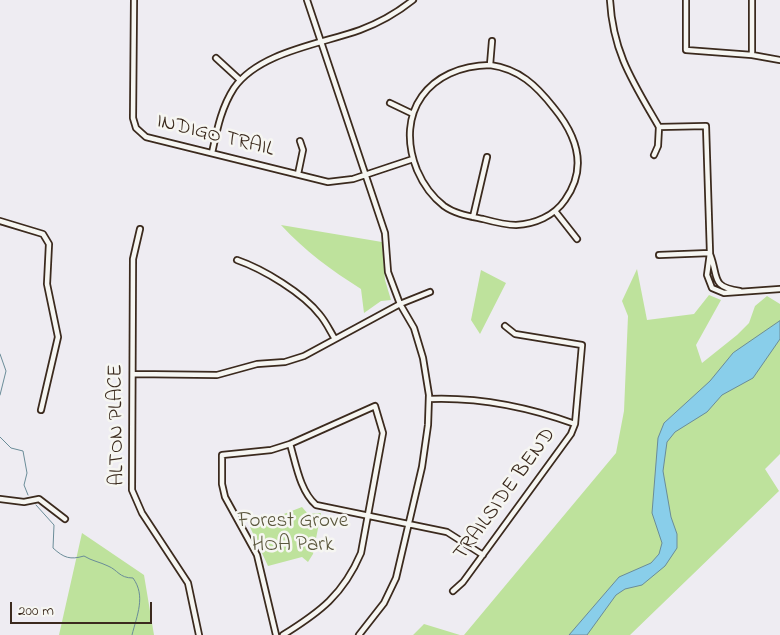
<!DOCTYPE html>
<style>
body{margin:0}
#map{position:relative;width:780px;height:635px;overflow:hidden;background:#eeecf2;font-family:"Indie Flower",sans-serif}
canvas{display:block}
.scale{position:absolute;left:10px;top:602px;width:142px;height:22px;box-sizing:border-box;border:2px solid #3b2a1e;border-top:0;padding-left:6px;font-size:15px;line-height:18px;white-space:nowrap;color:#3b2a1e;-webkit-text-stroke:4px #f6f6f2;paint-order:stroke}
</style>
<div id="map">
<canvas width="780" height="635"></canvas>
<div class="scale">200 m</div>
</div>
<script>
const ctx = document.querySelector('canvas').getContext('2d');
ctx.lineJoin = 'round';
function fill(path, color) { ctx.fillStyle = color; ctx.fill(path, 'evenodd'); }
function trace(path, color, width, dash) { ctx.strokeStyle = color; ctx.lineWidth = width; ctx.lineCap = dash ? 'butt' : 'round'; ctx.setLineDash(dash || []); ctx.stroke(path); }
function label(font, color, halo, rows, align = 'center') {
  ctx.font = font + ' "Indie Flower",sans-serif'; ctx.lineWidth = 5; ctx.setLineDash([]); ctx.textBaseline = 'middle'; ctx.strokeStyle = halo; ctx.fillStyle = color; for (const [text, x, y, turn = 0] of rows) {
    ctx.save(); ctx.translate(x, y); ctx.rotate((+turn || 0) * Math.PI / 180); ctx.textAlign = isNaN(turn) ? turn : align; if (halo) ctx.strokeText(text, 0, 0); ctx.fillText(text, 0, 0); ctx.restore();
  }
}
const green = new Path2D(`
 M281,225L382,242L385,280L391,300L381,301L364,313L361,289C331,270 305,251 281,225Z
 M637,269L647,320L694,314L709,295L721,300L696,345L702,363L737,335L749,323L755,306L767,296L780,304V454L765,469L779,491L630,635H464L616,453L624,411L628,316L622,301Z
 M481,270L506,283L480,334L471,320Z
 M302,507L308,514L321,513L313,554L308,562L302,557L268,566L250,527Z
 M82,533L144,575L154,635H59Z
 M424,624L460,635H413Z`);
const water = new Path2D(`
 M780,321V339L753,378L722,395L707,412L675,432L667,442L663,471L671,517L677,534V548L665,566L642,585L625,589L616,595L587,635H569L619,577L651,563L659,554L662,543L652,513L658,438L664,423L710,381L733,353Z`);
const stream = new Path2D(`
 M0,354L6,371L0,395
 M0,437L11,448L23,451L27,473L24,485L28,495
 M36,505L54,525L53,548C64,558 70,560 84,556C92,561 100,562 108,566C118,570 119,578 133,578C146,596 137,615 132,635`);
const minor = new Path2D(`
 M134,0L133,118L136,128L146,137L328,182L353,179L413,159
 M307,0L385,233L388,272L400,304L414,328L423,358L429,395L428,425L422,467L396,578L384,603L359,635
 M610,0C613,53 633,82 659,127
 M686,0V50L752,55L780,60
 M752,55V0
 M216,58L240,80
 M490,65C519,69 536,85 554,108C577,136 588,168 565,200C554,216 535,224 516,225C505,225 494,222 483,219C469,216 455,214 444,206C431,196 423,184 417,170C394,112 429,66 490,65Z
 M490,65L492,41
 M390,103L413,114
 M659,127L706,126L710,253L707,275L712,288L724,293L780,289
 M212,153C217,130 221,108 234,88C259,52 321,44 360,30C379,23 398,12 413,0
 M654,155L658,146L659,127
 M298,174L303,150L300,141
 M555,211L577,239
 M473,217L487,157
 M0,221L43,234L49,244L47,284L58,337L41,410
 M140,229L133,259L132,490L142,513L188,583L199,635
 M710,254C719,277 710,287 740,291
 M659,255L710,253
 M237,260C263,269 303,293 320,315C326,322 330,331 335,339
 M133,374L217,375L257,364L285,362L304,356L400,304L430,292
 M429,399C480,397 528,407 575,424
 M290,444C296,464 300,491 316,505L447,532L483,555
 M0,499L24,502L39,499L65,519
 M453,591L463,582L571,434L575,424L582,345L515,334L505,326
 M276,635L257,555L225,497L222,484V455L271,450L290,444L375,406L383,433L361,553C343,595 320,612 283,635`);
const streetNames = [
 ["INDIGO TRAIL",215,137,14],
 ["ALTON PLACE",118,425,-91],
 ["TRAILSIDE BEND",506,495,-54]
];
const parkNames = [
 ["Forest Grove",293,523],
 ["HOA Park",293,547]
];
fill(green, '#bee29c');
fill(water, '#89ceea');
trace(water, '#6a8c98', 1);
trace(stream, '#6a8c98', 1);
trace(minor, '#3b2a1e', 8);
trace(minor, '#f6f6f2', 4.5);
label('21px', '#3b2a1e', '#f6f6f2', streetNames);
label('21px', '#5c583e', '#f6f6f2', parkNames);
</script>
